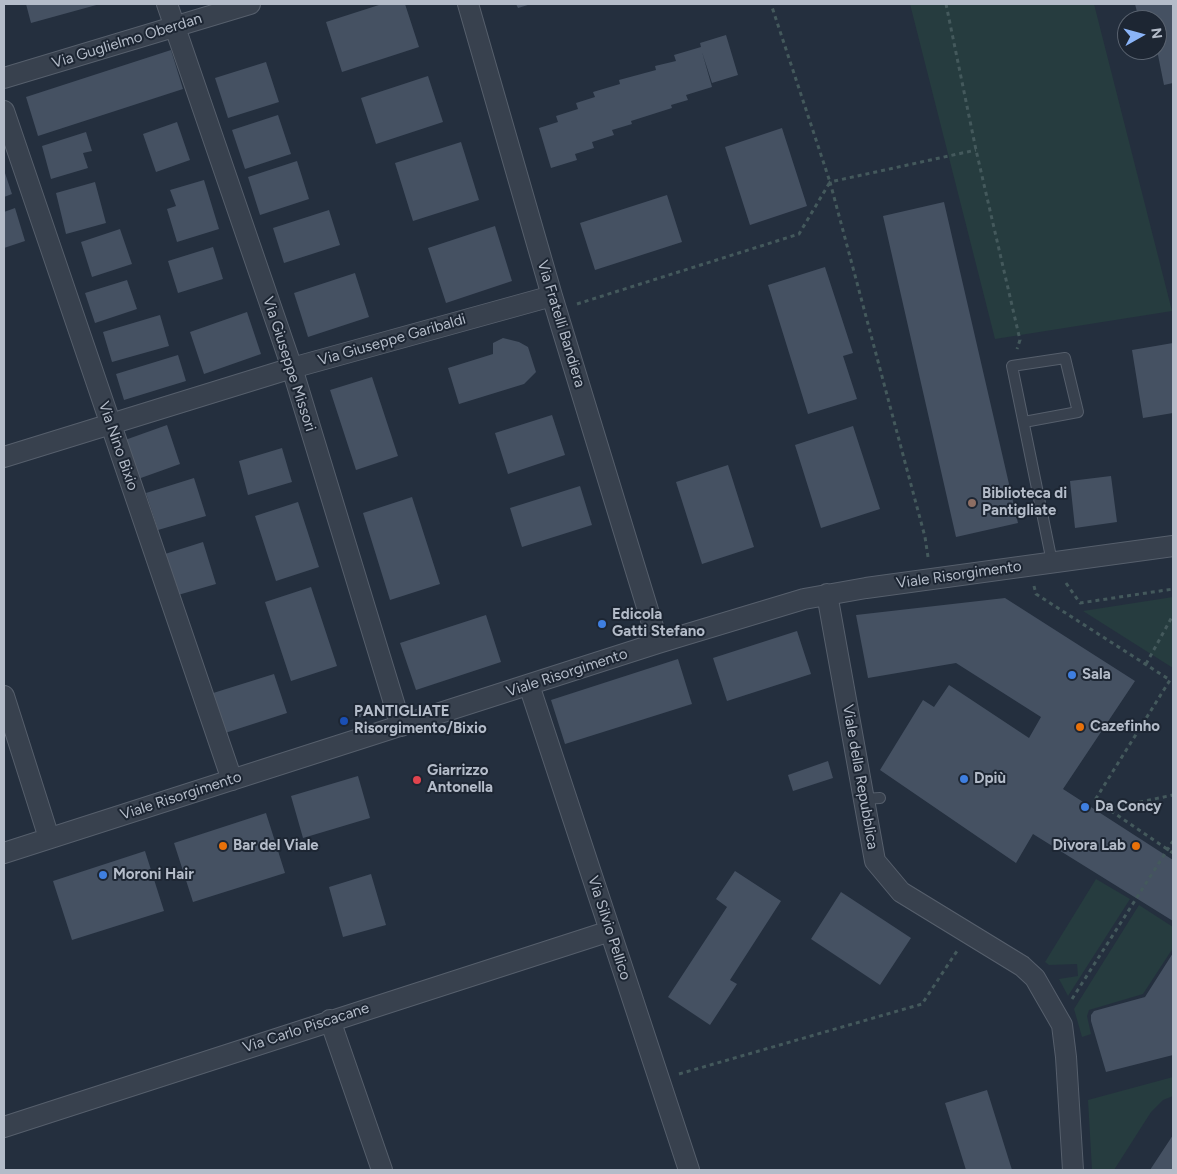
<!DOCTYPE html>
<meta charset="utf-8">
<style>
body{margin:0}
#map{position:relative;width:1177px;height:1174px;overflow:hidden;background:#242f3e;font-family:Figtree,sans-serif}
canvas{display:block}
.frame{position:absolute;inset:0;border:5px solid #b4bcc9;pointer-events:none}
.north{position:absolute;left:1117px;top:10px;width:50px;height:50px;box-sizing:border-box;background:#1d2633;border:1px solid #59626f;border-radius:50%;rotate:83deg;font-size:14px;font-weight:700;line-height:20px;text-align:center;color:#b4bcc9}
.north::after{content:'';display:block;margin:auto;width:18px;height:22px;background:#8ab4f8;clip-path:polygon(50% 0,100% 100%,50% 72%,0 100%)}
</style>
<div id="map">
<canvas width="1177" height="1174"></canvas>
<div class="frame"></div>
<div class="north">N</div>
</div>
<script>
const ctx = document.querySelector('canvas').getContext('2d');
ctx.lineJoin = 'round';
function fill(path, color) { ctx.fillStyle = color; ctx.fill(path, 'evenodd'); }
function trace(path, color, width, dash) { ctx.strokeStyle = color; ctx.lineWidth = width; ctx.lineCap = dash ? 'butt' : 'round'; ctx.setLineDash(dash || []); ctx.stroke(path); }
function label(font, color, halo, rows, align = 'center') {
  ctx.font = font + ' Figtree,sans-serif'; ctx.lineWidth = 4; ctx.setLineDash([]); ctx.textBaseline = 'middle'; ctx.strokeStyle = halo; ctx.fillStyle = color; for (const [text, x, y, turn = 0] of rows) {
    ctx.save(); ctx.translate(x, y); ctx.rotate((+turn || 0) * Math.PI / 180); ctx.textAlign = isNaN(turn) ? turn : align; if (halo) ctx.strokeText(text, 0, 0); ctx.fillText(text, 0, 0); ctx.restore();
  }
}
const green = new Path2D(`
 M910,4H1094L1172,311L995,339Z
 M1173,597V668L1083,611Z
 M1096,879L1130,899L1068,996L1059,979L1078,976L1077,964L1049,965L1045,962Z
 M1139,905L1173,927V948L1143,994L1089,1010L1087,1016L1091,1034L1082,1037L1074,1009Z
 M1173,1077V1096L1163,1100L1151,1112L1114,1170H1092L1088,1100Z`);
const building = new Path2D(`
 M26,4H100L31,23Z
 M382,4H405L419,47L342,72L326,22Z
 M516,4H531L518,8Z
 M1135,4H1173V83L1164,85L1157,50V20H1139Z
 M726,35L738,75L712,83L702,52L712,87L686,95L688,100L671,105L672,108L631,121L632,124L612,130L614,135L592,142L594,148L575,154L577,160L551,168L539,128L558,122L556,116L578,109L576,103L595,97L593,92L620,84L619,80L656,70L655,66L676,61L674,55L701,47L700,43Z
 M171,50L183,89L38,136L26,97Z
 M266,62L279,102L228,118L215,78Z
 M428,76L443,122L376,144L361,98Z
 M278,115L291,154L245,169L232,130Z
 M177,122L190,160L156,172L143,134Z
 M782,128L807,206L750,225L725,147Z
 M86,132L92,151L83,153L88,168L51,179L42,146Z
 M461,142L479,200L413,221L395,163Z
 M297,161L309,199L260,215L248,177Z
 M4,170L12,194L4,197Z
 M204,180L219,229L177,242L167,209L176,206L170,190Z
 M95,182L106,223L66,234L56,193Z
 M667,195L682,242L595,270L580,223Z
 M944,202L1018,523L956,537L883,216Z
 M15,208L25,241L4,248V212Z
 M329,210L340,245L284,263L273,228Z
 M495,226L512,281L446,303L428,248Z
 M120,229L132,264L92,277L81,242Z
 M213,247L223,279L178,293L168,261Z
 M825,267L853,353L843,356L857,399L808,414L768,285Z
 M355,273L369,317L308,337L294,293Z
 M127,280L137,309L95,323L85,293Z
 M247,312L261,354L204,374L190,332Z
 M160,315L169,346L112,362L103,332Z
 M503,338L519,342L528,347L536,372L524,384L459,404L448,368L493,354V343Z
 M1173,343V413L1143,418L1132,350Z
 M178,355L186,381L124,400L116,374Z
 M372,377L398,456L356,470L330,390Z
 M552,415L565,455L508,474L495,433Z
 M167,425L180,464L138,479L125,440Z
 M853,426L880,509L821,528L795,445Z
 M282,448L292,482L248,495L239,461Z
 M728,465L754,547L702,564L676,482Z
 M1111,476L1117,522L1075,528L1070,481Z
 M194,478L206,516L158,530L146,493Z
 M580,486L592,525L522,547L510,508Z
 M412,497L440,584L390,600L363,513Z
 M298,502L319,567L276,581L255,516Z
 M203,542L216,584L178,595L165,554Z
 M311,587L337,666L291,681L265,602Z
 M1005,598L1135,681L1063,789L1173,860V921L1033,834L1016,863L880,770L923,700L934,707L949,685L1029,738L1041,717L956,663L868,678L856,615Z
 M486,615L501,662L416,690L400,643Z
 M797,631L811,674L727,701L713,658Z
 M678,659L692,704L565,744L551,700Z
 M274,674L287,713L222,734L210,694Z
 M367,707L369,714L357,718L355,711Z
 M828,761L833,778L793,791L788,775Z
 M358,776L370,818L303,838L291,796Z
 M266,813L285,873L193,902L174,843Z
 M145,851L164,911L72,940L53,881Z
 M735,871L781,901L730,980L737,984L710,1025L668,997L727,907L716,899Z
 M371,874L386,925L343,937L329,887Z
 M841,892L911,938L880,985L811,939Z
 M1173,953V1055L1106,1072L1091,1021V1015L1094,1011L1145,997Z
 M987,1090L1012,1170H966L945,1103Z
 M1173,1135V1170H1150Z`);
const path = new Path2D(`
 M946,4L976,150L1020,340L1017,349
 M577,304L799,234L830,182L771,4
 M928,557L925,537L830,182L976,150
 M1066,583L1080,603L1173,589
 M1034,586L1036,594L1170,680L1095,800L1173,853
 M1146,664L1173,615
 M1108,809L1173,795
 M1072,999L1173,841
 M679,1074L922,1004L957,951`);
const service = new Path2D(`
 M1024,422L1078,412L1065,358L1012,366L1052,562
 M864,799L880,798`);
const minor = new Path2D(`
 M167,4L292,368L401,726
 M468,4L552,296L658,643
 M4,78L250,4
 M4,111L232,780
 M4,457L292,368L552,296
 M827,594L875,861L901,892L1022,966L1035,978L1062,1025L1066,1057L1073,1170
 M529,685L689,1170
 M4,696L49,838
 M4,853L658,643L804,599L866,588L1173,546
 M330,1020L382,1170
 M4,1127L610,931`);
const markers = [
 [972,503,5,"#8d6e63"],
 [602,624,5,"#3f7fe0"],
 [1072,675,5,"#3f7fe0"],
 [344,721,5,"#1a4fb4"],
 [1080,727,5,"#e8710a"],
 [964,779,5,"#3f7fe0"],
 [417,780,5,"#e0444e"],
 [1085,807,5,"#3f7fe0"],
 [223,846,5,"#e8710a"],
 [1136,846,5,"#e8710a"],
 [103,875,5,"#3f7fe0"]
];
const streetNames = [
 ["Via Guglielmo Oberdan",127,41,-17],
 ["Via Fratelli Bandiera",561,324,73],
 ["Via Giuseppe Garibaldi",392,340,-16],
 ["Via Giuseppe Missori",289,364,72],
 ["Via Nino Bixio",118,446,71],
 ["Viale Risorgimento",959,575,-8],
 ["Viale Risorgimento",567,673,-18],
 ["Viale della Repubblica",860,777,80],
 ["Viale Risorgimento",181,796,-18],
 ["Via Silvio Pellico",609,928,72],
 ["Via Carlo Piscacane",306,1028,-18]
];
const poiNames = [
 ["Biblioteca di",982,494],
 ["Pantigliate",982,511],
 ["Edicola",612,615],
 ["Gatti Stefano",612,632],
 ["Sala",1082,675],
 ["PANTIGLIATE",354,712],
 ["Risorgimento/Bixio",354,729],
 ["Cazefinho",1090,727],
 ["Giarrizzo",427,771],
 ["Antonella",427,788],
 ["Dpiù",974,779],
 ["Da Concy",1095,807],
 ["Bar del Viale",233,846],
 ["Divora Lab",1126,846,"right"],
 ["Moroni Hair",113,875]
];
fill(green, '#263c3f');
fill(building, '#455162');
trace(service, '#565f6c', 12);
trace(minor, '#565f6c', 22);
trace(path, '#44595c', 3, [4, 4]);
trace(service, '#38414e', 10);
trace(minor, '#38414e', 20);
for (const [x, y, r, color] of markers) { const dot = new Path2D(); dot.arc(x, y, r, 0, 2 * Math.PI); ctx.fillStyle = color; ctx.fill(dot); trace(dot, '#1d2633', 2); }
label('15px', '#b4bcc9', '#1d2633', streetNames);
label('bold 15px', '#b4bcc9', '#1d2633', poiNames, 'left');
</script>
